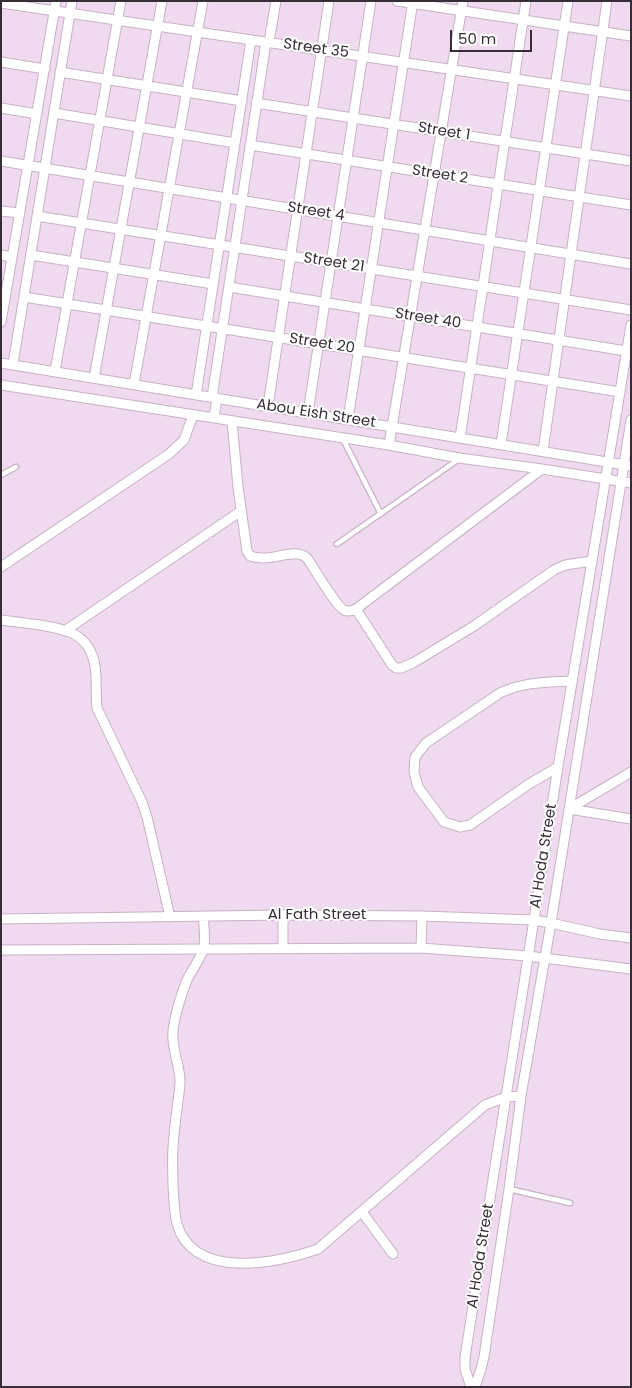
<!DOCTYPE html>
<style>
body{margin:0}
#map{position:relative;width:632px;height:1388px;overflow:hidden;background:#f0daef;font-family:Poppins,sans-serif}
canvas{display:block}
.frame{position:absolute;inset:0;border:2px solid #362d36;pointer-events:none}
.scale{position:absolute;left:450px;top:30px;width:82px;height:22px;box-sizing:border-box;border:2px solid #362d36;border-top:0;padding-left:6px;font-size:15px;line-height:18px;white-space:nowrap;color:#362d36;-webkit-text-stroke:4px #fff;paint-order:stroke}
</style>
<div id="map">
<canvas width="632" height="1388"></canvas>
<div class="frame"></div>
<div class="scale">50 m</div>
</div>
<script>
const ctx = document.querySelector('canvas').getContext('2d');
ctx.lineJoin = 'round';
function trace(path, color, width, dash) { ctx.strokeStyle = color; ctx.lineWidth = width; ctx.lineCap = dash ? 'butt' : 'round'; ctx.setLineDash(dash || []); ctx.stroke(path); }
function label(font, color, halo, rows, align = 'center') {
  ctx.font = font + ' Poppins,sans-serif'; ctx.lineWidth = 4; ctx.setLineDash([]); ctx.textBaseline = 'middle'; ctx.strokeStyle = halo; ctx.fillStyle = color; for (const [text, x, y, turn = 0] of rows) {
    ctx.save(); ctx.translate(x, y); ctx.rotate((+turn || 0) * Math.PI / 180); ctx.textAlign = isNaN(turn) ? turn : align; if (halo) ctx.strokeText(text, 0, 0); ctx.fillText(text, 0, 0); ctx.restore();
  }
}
const lane = new Path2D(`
 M343,439L381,514
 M1,475L16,467
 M337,544L459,459
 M509,1189L570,1203`);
const street = new Path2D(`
 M397,1L631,36
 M1,3L631,96
 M269,42L276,1
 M1,62L45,69
 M60,72L242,101
 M256,103L631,161
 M1,108L37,114
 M54,113L235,143
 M250,145L631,205
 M1,161L631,264
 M1,211L20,213
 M37,216L631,310
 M1,255L12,257
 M31,255L213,284
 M229,287L626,351
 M24,297L620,392
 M1,322L56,1
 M1,363L631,466
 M13,364L72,1
 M55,371L121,1
 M94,378L162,1
 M134,384L203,1
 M1,385L389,445L459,458L542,469L631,483
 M196,395L251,40
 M212,397L266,42
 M268,406L329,1
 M308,413L371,1
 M214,418L217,398
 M348,419L413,1
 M232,421L238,487L247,551L250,556C254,557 258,558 262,558C277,559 295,548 307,558C314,568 336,606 344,610C348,612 352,611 356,609L542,469
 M460,438L526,1
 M501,444L568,1
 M389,445L463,1
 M543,451L607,1
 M1,567L169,454L184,440L193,415
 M356,609L392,665L396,668H401L413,663L474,626L554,570L565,565L592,561
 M1,620C14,622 27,623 40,625C65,629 87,633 94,661C98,676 95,693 97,708L142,802L147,817L170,917
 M66,630L241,511
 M558,767L529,784L470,825L460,827L444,822L418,787L414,772L415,757L426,743L500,693C523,682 547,682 572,681
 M569,809L631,772
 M569,809L631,819
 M203,916C204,925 206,942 203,950C199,961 192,970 187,980C182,992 174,1018 173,1031C171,1050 181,1066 180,1084C178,1105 174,1127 173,1148C172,1161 173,1174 173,1186C174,1199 174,1212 177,1224C194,1281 277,1263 318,1249L485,1105L506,1097L521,1096
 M1,919L283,915L422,916L534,920L551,923L600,934L631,938
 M283,948V915
 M421,948L422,916
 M1,950L421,948L528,956L631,969
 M362,1212L393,1254
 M471,1387L465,1369V1357L558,767L631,325
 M475,1387L481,1369L484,1357L509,1189L521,1096L551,923L631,420`);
const streetNames = [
 ["Street 35",316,49,8],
 ["Street 1",444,132,9],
 ["Street 2",440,175,9],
 ["Street 4",316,212,9],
 ["Street 21",334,263,9],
 ["Street 40",428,319,9],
 ["Street 20",322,344,9],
 ["Abou Eish Street",316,414,9],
 ["Al Hoda Street",544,856,-81],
 ["Al Fath Street",317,915],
 ["Al Hoda Street",481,1256,-81]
];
trace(lane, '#c7b1c6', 7);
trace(street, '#c7b1c6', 11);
trace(lane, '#fff', 4.5);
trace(street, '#fff', 9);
label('15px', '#362d36', '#fff', streetNames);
</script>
